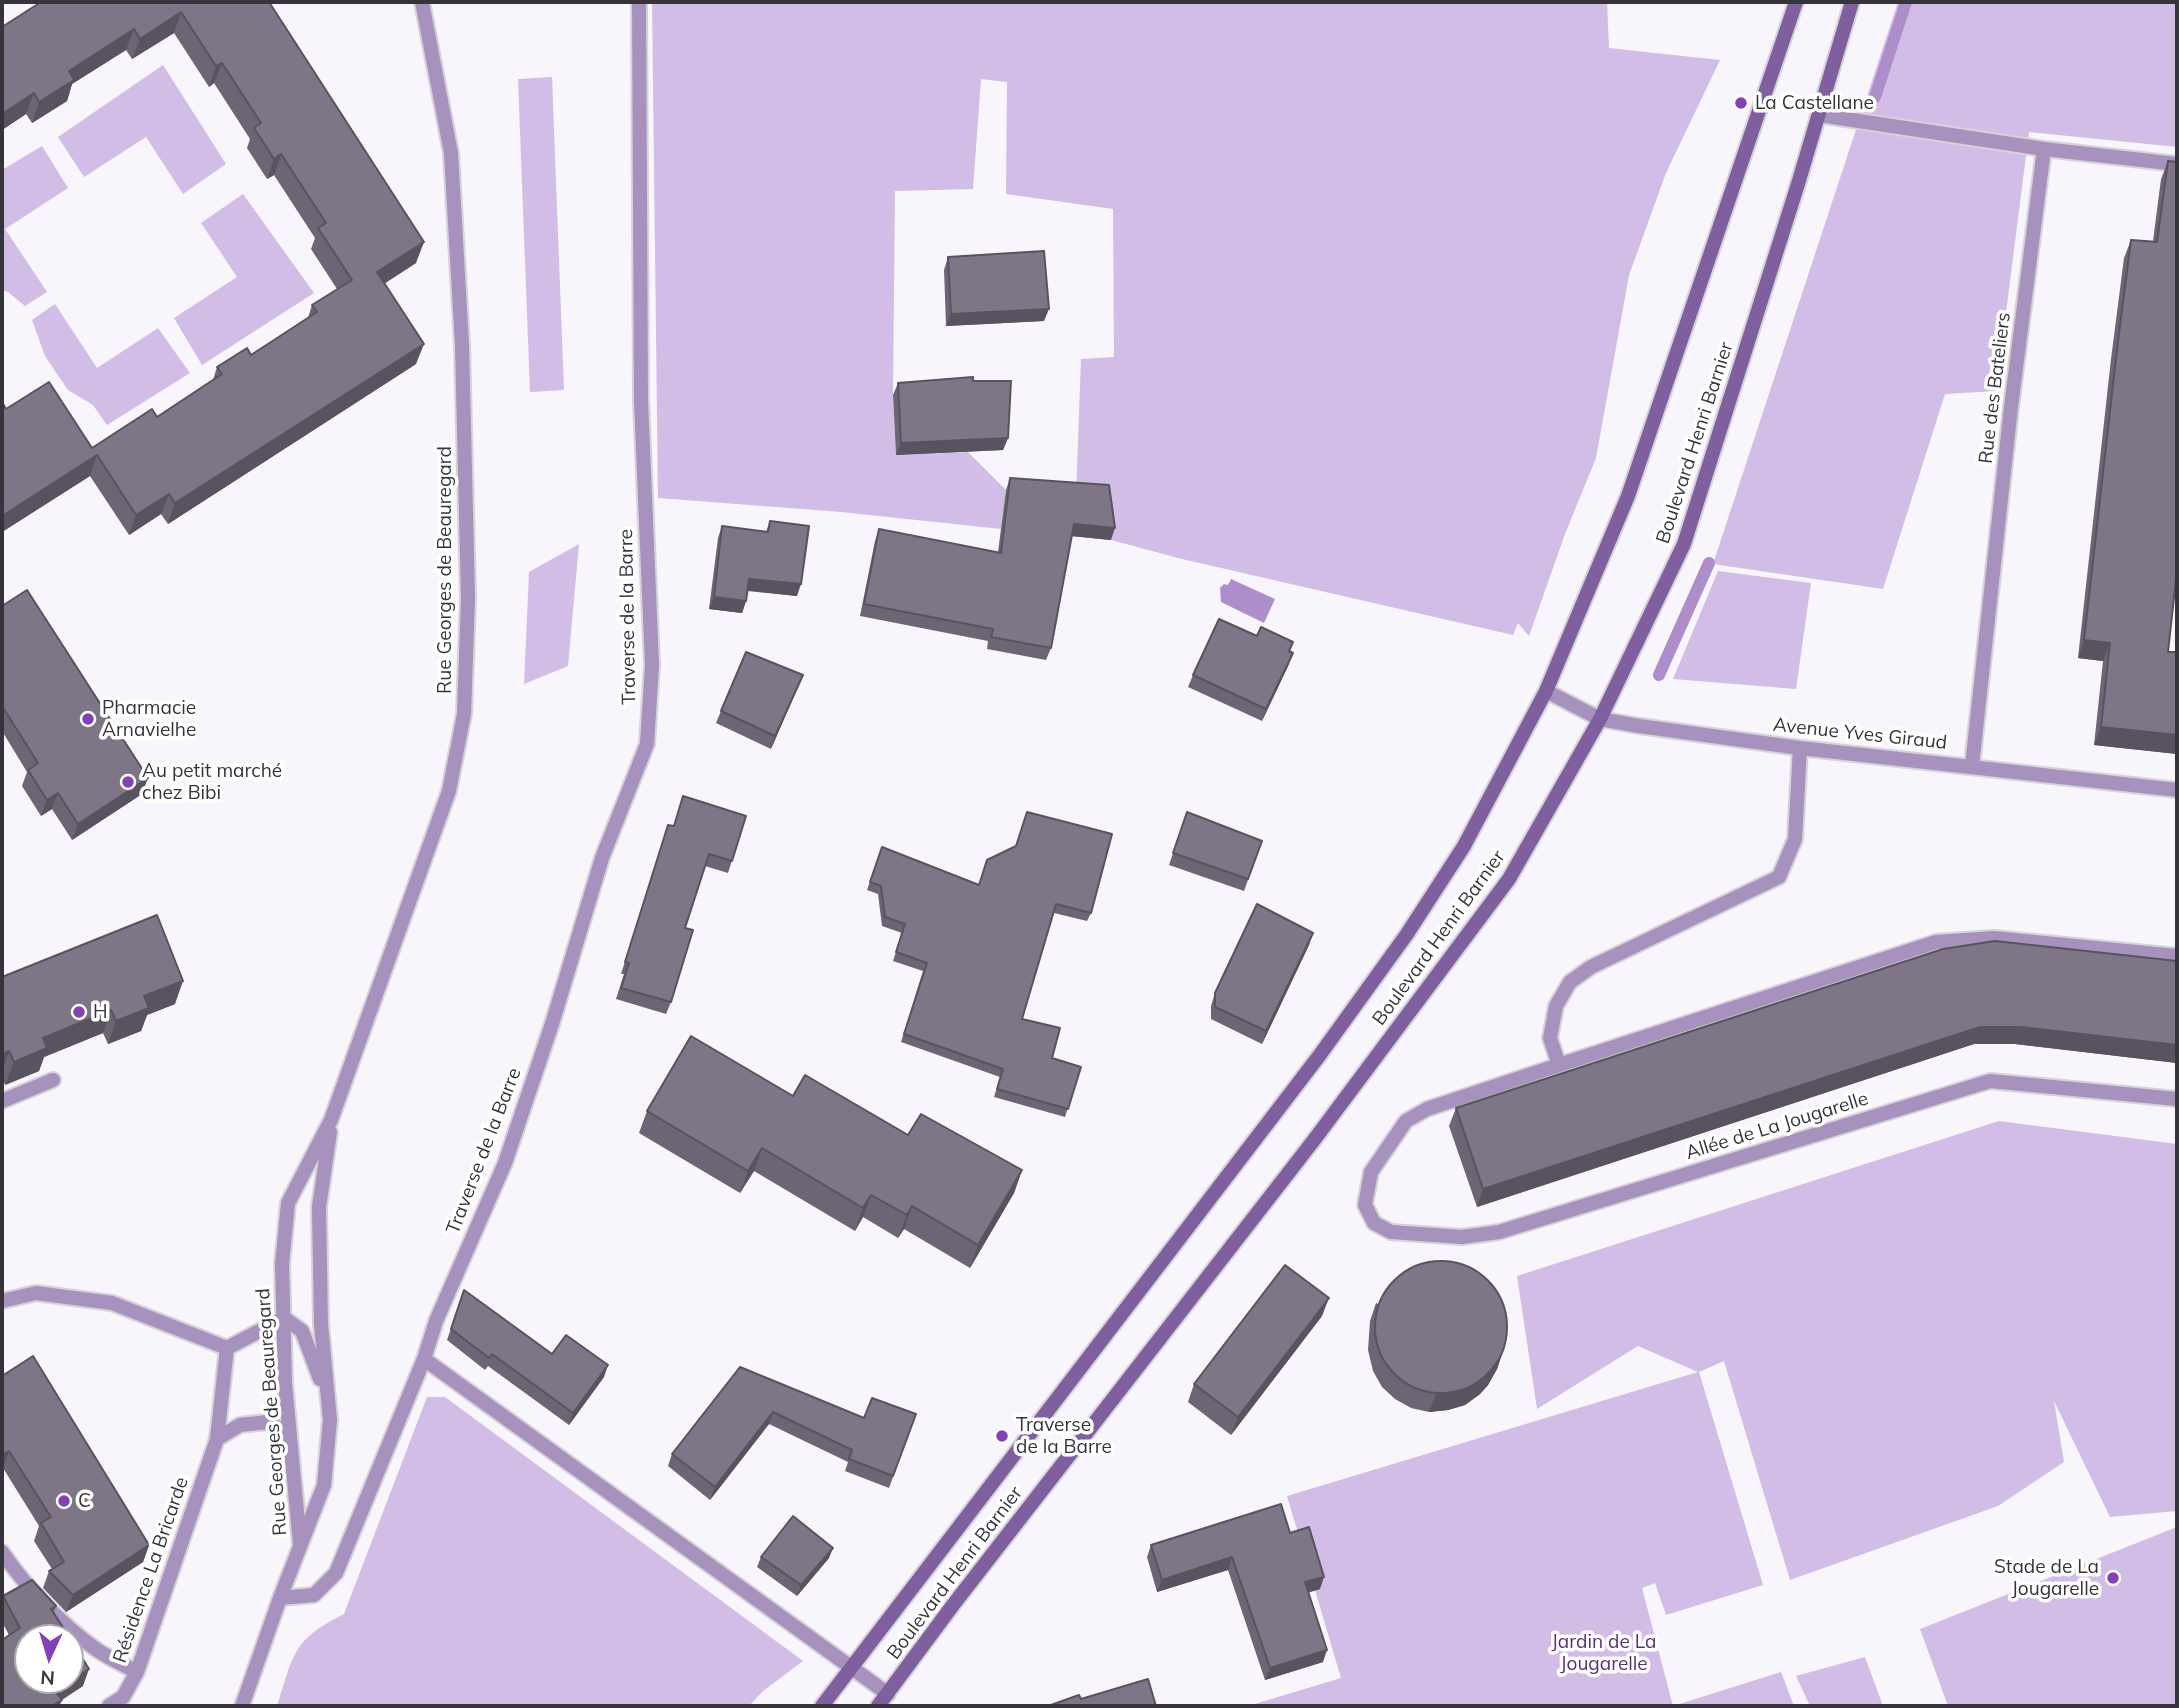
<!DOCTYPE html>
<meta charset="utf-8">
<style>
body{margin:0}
#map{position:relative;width:2179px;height:1708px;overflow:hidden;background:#f8f5fc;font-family:Mulish,sans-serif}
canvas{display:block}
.frame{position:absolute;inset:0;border:4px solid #37333b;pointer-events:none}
.north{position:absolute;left:14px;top:1624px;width:70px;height:70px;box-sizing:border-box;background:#fff;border:2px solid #afadb1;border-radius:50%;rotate:184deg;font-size:19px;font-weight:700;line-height:28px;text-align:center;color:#37333b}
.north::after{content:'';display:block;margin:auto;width:24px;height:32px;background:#8341b5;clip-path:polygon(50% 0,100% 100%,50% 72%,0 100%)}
</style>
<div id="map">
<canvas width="2179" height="1708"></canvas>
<div class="frame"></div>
<div class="north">N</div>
</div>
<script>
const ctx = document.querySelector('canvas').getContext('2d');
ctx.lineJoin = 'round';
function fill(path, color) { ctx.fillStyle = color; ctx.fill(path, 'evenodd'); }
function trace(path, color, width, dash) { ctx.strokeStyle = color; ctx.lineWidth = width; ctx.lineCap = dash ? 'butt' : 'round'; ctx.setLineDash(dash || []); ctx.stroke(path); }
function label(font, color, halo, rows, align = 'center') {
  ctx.font = font + ' Mulish,sans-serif'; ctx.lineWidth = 7; ctx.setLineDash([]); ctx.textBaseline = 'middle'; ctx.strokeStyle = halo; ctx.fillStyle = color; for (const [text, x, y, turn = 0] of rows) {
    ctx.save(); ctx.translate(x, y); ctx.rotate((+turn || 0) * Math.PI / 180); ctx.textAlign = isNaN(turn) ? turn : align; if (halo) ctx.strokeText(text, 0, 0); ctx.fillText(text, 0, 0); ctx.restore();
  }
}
const green = new Path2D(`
 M652,2H1607L1609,48L1720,60L1666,173L1629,275L1596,458L1565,534L1529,636L1518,623L1513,635L1182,559L1111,540L1076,495L1081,359L1114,357L1113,209L1006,194L1007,82L981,79L973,189L895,191L893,395L896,455L968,452L1006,490L1001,529L841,512L658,498Z
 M1898,2H2177V147L2029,132L1996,391L1945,394L1883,589L1713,564Z
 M163,65L226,164L183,194L146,137L84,177L58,137Z
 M552,77L564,390L530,392L518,79Z
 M42,146L68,188L5,229L47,292L25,306L8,292L2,290V170Z
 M243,194L314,293L202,365L174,318L237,277L201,223Z
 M55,304L97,368L158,328L190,373L107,425L93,405L68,390L45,356L32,320Z
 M579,544L568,666L524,684L529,572Z
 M1718,571L1811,583L1796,689L1673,679Z
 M1999,1121L2177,1144V1511L2110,1517L2054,1401L2064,1462L1998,1506L1790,1580L1724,1361L1699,1372L1763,1585L1666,1615L1655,1583L1642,1588L1673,1706L1781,1672L1794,1706H1248L1341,1678L1287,1496L1698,1372L1638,1346L1537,1409L1517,1276Z
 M427,1397H445L803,1661L763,1691L749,1706H277C294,1654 292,1640 344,1614Z
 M2177,1527V1706H1948L1920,1629Z
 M1865,1657L1883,1706H1810L1796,1676Z`);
const water = new Path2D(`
 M1231,579L1275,599L1264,623L1221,602L1220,588L1224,584L1228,585Z`);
const stream = new Path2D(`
 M1875,97L1906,2
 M1659,675L1709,563`);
const street = new Path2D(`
 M1819,115L2044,149
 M1546,691L1600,719L1639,726L1800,748L2177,790
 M1800,748L1795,839L1779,877L1591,967L1570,982L1556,1006L1550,1038L1559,1065L1427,1109L1406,1121L1371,1172L1365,1205L1374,1223L1391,1232L1462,1237L1499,1232L1990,1081L2177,1099
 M1972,766L2011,407L2044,149L2177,164
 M1559,1065L1936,942L1994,938L2177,956
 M2,1101L53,1080
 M2,1301L36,1293L112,1303L227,1348L284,1318L302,1331L320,1379
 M424,1359L888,1694
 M217,1439L240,1425L268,1422L290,1435
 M300,1544L285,1383L282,1264L288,1203L331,1120L449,791L464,714L468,598L462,345L451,153L422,2
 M2,1552C26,1587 59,1622 93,1647C106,1657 122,1664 137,1672
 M280,1598L314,1595L336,1573L424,1359L436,1321L505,1163L552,1024L602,858L647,744L652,665L641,401L639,2
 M109,1706L123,1697L137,1672L217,1439L227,1348
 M242,1706L280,1598L324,1485L330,1420L321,1324L319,1207L330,1132`);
const secondary = new Path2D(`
 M822,1706L1319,1056L1407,934L1464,846L1546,691L1628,496L1796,2
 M878,1706L953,1605L1314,1140L1509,879L1600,719L1684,544L1798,184L1852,2`);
const wall = new Path2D(`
 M269,2L416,263L385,283L416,364L168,524L161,514L129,535L90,476L2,532V402L6,409L92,448L157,417L213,380L217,367L251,355L308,318L312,305L337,289L311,249L315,238L274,175L267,179L247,148L250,139L214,83L209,87L174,33L132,59L126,50L72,84L67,101L32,123L26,114L2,130V27Z
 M2168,161V652H2177V754L2094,745L2103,661L2078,658L2111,359L2124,258L2131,240L2153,241L2161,179Z
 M948,257L1044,321L946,326L944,270Z
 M973,381L1008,438L1003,450L896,455L893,395L898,383Z
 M1010,478L1111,540L1072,536L1051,648L1046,660L987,649L988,641L860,616L875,541L879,529L998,552L1006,490Z
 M770,521L797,596L747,591L746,601L742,613L709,609L718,538L722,526L766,532Z
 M2,606L142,794L72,840L52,809L41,816L22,786L27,772L2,731Z
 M1293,642L1290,651L1289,664L1262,721L1188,687L1193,675Z
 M803,675L771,749L716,723L721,711Z
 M1187,812L1262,841L1244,891L1169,865Z
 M746,816L728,873L705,866L685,928L671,1002L666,1014L616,999L624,974H621L668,825L673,826Z
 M882,847L979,885L1091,913L1087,921L1054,913L1022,1019L1052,1058L1081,1067L1065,1117L994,1097L1000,1077L901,1042L923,971L893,961L902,933L882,926L878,894L867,890Z
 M1309,945L1262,1044L1211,1019V1006L1215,993Z
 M2177,961V1063L2015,1044H1974L1477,1207L1449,1126L1456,1108Z
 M2,977L175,1004L147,1015L141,1031L108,1044L103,1033L44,1057L39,1071L5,1085L2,1076Z
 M793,1096L908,1135L1022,1170L1014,1193L970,1268L904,1229L898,1238L863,1217L855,1231L754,1171L740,1193L639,1133L647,1111Z
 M464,1290L552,1354L604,1377L569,1425L488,1366L485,1370L447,1340Z
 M1376,1303L1503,1351L1497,1369L1488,1385L1480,1394L1465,1405L1448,1410L1429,1412L1411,1408L1395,1399L1382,1387L1373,1371L1368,1350L1370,1321Z
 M1322,1316L1231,1435L1188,1402L1194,1384Z
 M740,1367L864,1418L916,1414L889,1488L845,1471L848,1462L769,1424L710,1500L668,1466L672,1454Z
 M2,1376L149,1545L143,1562L66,1612L43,1588L49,1571L52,1569L34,1541L39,1526L3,1468L2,1469Z
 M1290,1533L1320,1589L1308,1592L1323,1662L1265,1680L1228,1570L1157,1592L1147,1557L1151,1545Z
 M761,1557L829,1558L797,1596L757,1567Z
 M3,1596L56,1606L54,1612L83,1686L62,1700L59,1706H2L9,1635L2,1622V1600Z`);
const shadedWall = new Path2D(`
 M181,12L174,33L132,59L140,39Z
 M134,29L126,50L72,84L67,101L32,123L39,102L69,71Z
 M222,63L214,83L209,87L216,66Z
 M34,93L26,114L2,130V114Z
 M281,154L274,175L267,179L274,159Z
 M424,242L416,263L370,293L377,272Z
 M1049,309L1044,321L946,326L951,314Z
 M424,344L416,364L168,524L175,503Z
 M1008,438L1003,450L896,455L901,443Z
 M97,455L90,476L2,532V516Z
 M169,494L161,514L129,535L136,515Z
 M1074,524L1115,528L1111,540L1070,536Z
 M749,579L801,584L797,596L744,590Z
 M714,597L746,601L742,613L709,609Z
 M2084,640L2110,643L2103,661L2078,658Z
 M1293,653L1289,664L1262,721L1266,709Z
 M803,675L798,687L771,749L775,736Z
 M2101,727L2177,735V754L2094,745Z
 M148,778L142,794L72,840L78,824Z
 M58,793L52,809L41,816L47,800Z
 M1313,933L1309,945L1262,1044L1266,1031Z
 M183,981L175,1004L147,1015L141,1031L108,1044L116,1021L144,996Z
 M111,1010L103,1033L44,1057L39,1071L5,1085L14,1062L43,1038Z
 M1980,1027H2021L2177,1045V1063L2015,1044H1974L1477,1207L1483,1189Z
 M9,1051L2,1072V1054Z
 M762,1148L754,1171L740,1193L748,1171Z
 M1022,1170L1014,1193L970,1268L978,1245Z
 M871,1195L863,1217L855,1231L863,1208Z
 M912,1206L904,1229L898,1238L907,1215Z
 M1329,1298L1322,1316L1231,1435L1238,1417Z
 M1503,1351L1497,1369L1488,1385L1480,1394L1465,1405L1448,1410L1429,1412L1436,1394Z
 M608,1365L604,1377L569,1425L573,1413Z
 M773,1412L769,1424L710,1500L715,1487Z
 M9,1451L3,1468L2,1469V1455Z
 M149,1545L143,1562L66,1612L73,1595Z
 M833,1548L829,1558L797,1596L801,1585Z
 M1232,1557L1228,1570L1157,1592L1162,1580Z
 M1324,1577L1320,1589L1301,1595L1305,1582Z
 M1327,1650L1323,1662L1265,1680L1270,1668Z
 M89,1669L83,1686L51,1706L55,1691Z
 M62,1700L59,1706H52Z`);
const building = new Path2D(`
 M41,2H269L424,242L377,272L424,344L175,503L169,494L136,515L97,455L2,516V402L6,409L49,382L92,448L152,409L157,417L222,374L217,367L247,348L251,355L317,312L312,305L352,280L318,228L326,223L281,154L274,159L254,128L261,123L222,63L216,66L181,12L140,39L134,29L69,71L74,80L39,102L34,93L2,114V27Z
 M2168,161L2177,162V570L2168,652H2177V735L2101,727L2110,643L2084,640L2118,341L2131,240L2157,242Z
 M1044,251L1049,309L951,314L948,257Z
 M973,377V381H1011L1008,438L901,443L898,383Z
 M1010,478L1109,485L1115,528L1074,524L1051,648L991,637L993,629L864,604L879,529L1001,553Z
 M770,521L809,526L801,584L749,579L746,601L714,597L722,526L768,532Z
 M27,590L148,778L78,824L58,793L47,800L28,770L38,763L2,706V606Z
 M1219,619L1257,636L1261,627L1293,642L1289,651L1293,653L1266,709L1193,675Z
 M746,652L803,675L775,736L721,711Z
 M683,796L746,816L732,861L709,854L685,928L693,930L671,1002L621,988L629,963L625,962L668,825L674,826Z
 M1027,812L1112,834L1091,913L1056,904L1022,1019L1060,1028L1052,1058L1081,1067L1068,1109L997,1089L1003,1069L904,1034L927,963L896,952L905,924L885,917L881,886L870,882L882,847L979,885L987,860L1016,846Z
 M1187,812L1262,841L1248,879L1173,853Z
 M1257,904L1313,933L1266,1031L1215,1007V993Z
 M157,915L183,981L144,996L149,1008L116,1021L111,1010L43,1038L47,1048L14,1062L9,1051L2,1054V977Z
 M1995,941L2177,961V1045L2021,1027H1980L1483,1189L1456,1108L1943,949Z
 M691,1036L793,1096L805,1075L908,1135L921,1114L1022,1170L978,1245L912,1206L907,1215L871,1195L863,1208L762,1148L748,1171L647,1111Z
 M1375 1327a66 66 0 1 1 132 0a66 66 0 1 1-132 0Z
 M1285,1265L1329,1298L1238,1417L1194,1384Z
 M464,1290L552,1354L566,1335L608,1365L573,1413L492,1354L489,1358L451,1329Z
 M33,1356L149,1545L73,1595L49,1571L64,1562L41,1523L51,1517L9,1451L2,1455V1376Z
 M740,1367L864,1418L872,1398L916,1414L893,1476L849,1459L852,1450L773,1412L715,1487L672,1454Z
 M1281,1504L1290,1533L1309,1527L1324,1577L1305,1582L1327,1650L1270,1668L1232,1557L1162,1580L1151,1545Z
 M793,1516L833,1548L801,1585L761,1557Z
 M32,1580L56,1606L51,1609L70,1638H28V1680H70V1638L89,1669L55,1691L62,1700L52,1706H2V1640L20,1628L3,1596Z
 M1148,1679L1156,1706H1048L1079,1695L1081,1699Z`);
const markers = [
 [1741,103,7,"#8341b5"],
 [88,719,7,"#8341b5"],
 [128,782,7,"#8341b5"],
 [79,1012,7,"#8341b5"],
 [1002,1436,7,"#8341b5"],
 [64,1501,7,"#8341b5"],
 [2113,1578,7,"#8341b5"]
];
const poiNames = [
 ["La Castellane",1755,103],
 ["Pharmacie",102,708],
 ["Arnavielhe",102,730],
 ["Au petit marché",142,771],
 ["chez Bibi",142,793],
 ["H",93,1012],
 ["Traverse",1016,1425],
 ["de la Barre",1016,1447],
 ["C",78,1501],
 ["Stade de La",2099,1567,"right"],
 ["Jougarelle",2099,1589,"right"]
];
const streetNames = [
 ["Rue des Bateliers",1995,388,-83],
 ["Boulevard Henri Barnier",1695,443,-72],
 ["Rue Georges de Beauregard",445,570,-90],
 ["Traverse de la Barre",628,617,-91],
 ["Avenue Yves Giraud",1860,734,6],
 ["Boulevard Henri Barnier",1439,938,-54],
 ["Allée de La Jougarelle",1777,1126,-17],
 ["Traverse de la Barre",484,1151,-69],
 ["Rue Georges de Beauregard",272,1412,-94],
 ["Résidence La Bricarde",151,1570,-71],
 ["Boulevard Henri Barnier",955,1573,-53]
];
const parkNames = [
 ["Jardin de La",1604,1642],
 ["Jougarelle",1604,1664]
];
fill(green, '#d1bde6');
fill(water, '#ad8eca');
trace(stream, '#ad8eca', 12);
trace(street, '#d5d2d9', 18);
trace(secondary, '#d5d2d9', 18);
trace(street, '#a791bd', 14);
trace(secondary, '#805f9f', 14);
fill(wall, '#6c6573');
fill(shadedWall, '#58535e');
fill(building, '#7e7686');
trace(building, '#58535e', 2);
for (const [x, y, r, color] of markers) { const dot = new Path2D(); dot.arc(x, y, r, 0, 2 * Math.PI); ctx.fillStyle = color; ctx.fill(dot); trace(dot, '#fff', 2.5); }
label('19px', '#37333b', '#fff', poiNames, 'left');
label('19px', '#37333b', '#fff', streetNames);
label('19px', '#593179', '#fff', parkNames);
</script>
